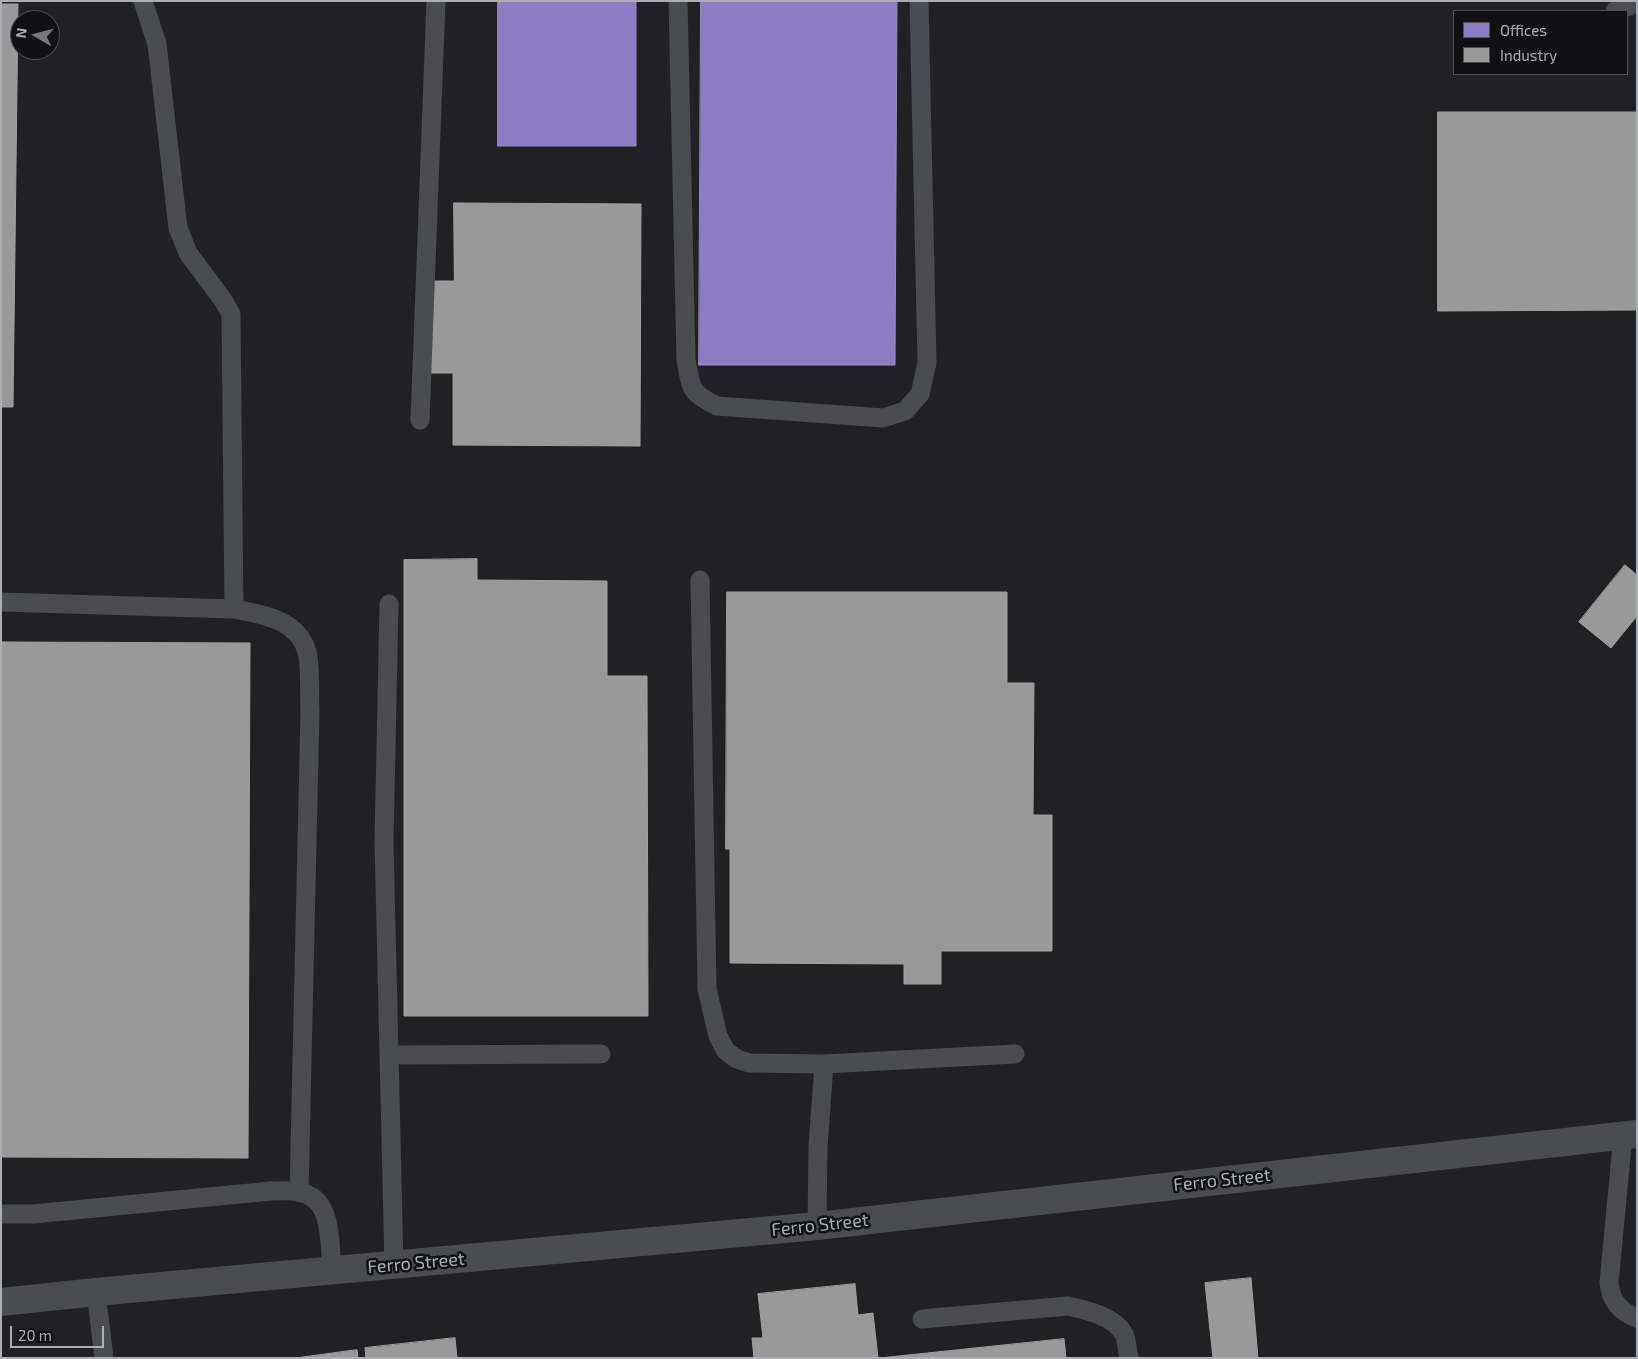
<!DOCTYPE html>
<style>
body{margin:0}
#map{position:relative;width:1638px;height:1359px;overflow:hidden;background:#171717;font-family:"Exo 2",sans-serif}
canvas{display:block}
.frame{position:absolute;inset:0;border:2px solid #a8adb8;pointer-events:none}
.legend{position:absolute;left:1453px;top:10px;width:175px;height:65px;box-sizing:border-box;background:#111113;border:1px solid #4d4f55;margin:0;padding:6px 9px;list-style:none;font-size:15px;color:#a8adb8}
.legend li{display:flex;align-items:center;gap:10px;height:25px}
.legend b{width:25px;border:1px solid #4d4f55}
.north{position:absolute;left:10px;top:10px;width:50px;height:50px;box-sizing:border-box;background:#111113;border:1px solid #4d4f55;border-radius:50%;rotate:278deg;font-size:14px;font-weight:700;line-height:20px;text-align:center;color:#a8adb8}
.north::after{content:'';display:block;margin:auto;width:18px;height:22px;background:#757880;clip-path:polygon(50% 0,100% 100%,50% 72%,0 100%)}
.scale{position:absolute;left:10px;top:1326px;width:94px;height:22px;box-sizing:border-box;border:2px solid #a8adb8;border-top:0;padding-left:6px;font-size:15px;line-height:18px;white-space:nowrap;color:#a8adb8;-webkit-text-stroke:4px #111113;paint-order:stroke}
</style>
<div id="map">
<canvas width="1638" height="1359"></canvas>
<div class="frame"></div>
<ul class="legend">
<li><b style="height:14px;background:#8e7cc3"></b>Offices</li>
<li><b style="height:14px;background:#999"></b>Industry</li>
</ul>
<div class="north">N</div>
<div class="scale">20 m</div>
</div>
<script>
const ctx = document.querySelector('canvas').getContext('2d');
ctx.lineJoin = 'round';
function fill(path, color) { ctx.fillStyle = color; ctx.fill(path, 'evenodd'); }
function trace(path, color, width, dash) { ctx.strokeStyle = color; ctx.lineWidth = width; ctx.lineCap = dash ? 'butt' : 'round'; ctx.setLineDash(dash || []); ctx.stroke(path); }
function label(font, color, halo, rows, align = 'center') {
  ctx.font = font + ' "Exo 2",sans-serif'; ctx.lineWidth = 5; ctx.setLineDash([]); ctx.textBaseline = 'middle'; ctx.strokeStyle = halo; ctx.fillStyle = color; for (const [text, x, y, turn = 0] of rows) {
    ctx.save(); ctx.translate(x, y); ctx.rotate((+turn || 0) * Math.PI / 180); ctx.textAlign = isNaN(turn) ? turn : align; if (halo) ctx.strokeText(text, 0, 0); ctx.fillText(text, 0, 0); ctx.restore();
  }
}
const built = new Path2D(`
 M1,1H1637V1358H1ZM1454,11H1627V74H1454ZM20,20H50V50H20Z`);
const offices = new Path2D(`
 M498,1H636V146H498Z
 M701,1H897L895,365H699Z`);
const industry = new Path2D(`
 M1,4H18L13,407H1Z
 M1438,112H1637V310L1438,311Z
 M454,203L641,204L640,446L453,445V373H428L429,281H454Z
 M477,559V580L607,581V676H647L648,1016H404V560Z
 M1625,565L1637,575V616L1611,648L1579,622Z
 M727,592H1007V683H1034L1033,815H1052V951H941V984H904V964L730,963V849H726Z
 M1,642L250,643L248,1158L1,1157Z
 M1251,1278L1258,1358H1213L1205,1283Z
 M855,1284L858,1315L873,1313L878,1358H754L752,1338H763L758,1294Z
 M455,1338L457,1358H366L365,1348Z
 M1064,1339L1066,1358H880Z
 M357,1350L358,1358H296Z`);
const lane = new Path2D(`
 M143,1L157,44L178,228L188,253L223,300L231,314L234,609
 M678,1L686,360C692,390 689,392 717,406L883,418L905,411L920,394L927,363L919,1
 M1615,11L1637,3
 M420,420L436,1
 M700,580L707,989L718,1036L726,1051L737,1059L749,1063L824,1064L1015,1054
 M1,602L234,609C263,614 298,620 307,652C311,666 309,696 310,711L299,1192
 M389,604L384,842L394,1265
 M389,1055L601,1054
 M1623,1135L1609,1283C1611,1301 1620,1312 1637,1318
 M1,1214H33L271,1191C280,1191 289,1190 298,1192C334,1197 329,1243 332,1270
 M817,1226L818,1147L824,1064
 M96,1292L104,1358
 M922,1319L1068,1306C1085,1310 1114,1316 1124,1334C1127,1340 1127,1351 1129,1358`);
const street = new Path2D(`
 M1,1302L96,1292L817,1226L1637,1134`);
const streetNames = [
 ["Ferro Street",1222,1180,-6],
 ["Ferro Street",820,1225,-6],
 ["Ferro Street",416,1263,-5]
];
fill(built, '#212123');
fill(offices, '#8e7cc3');
trace(offices, '#968bc0', 1);
fill(industry, '#999');
trace(industry, '#9e9fa2', 1);
trace(lane, '#4b4c50', 19);
trace(street, '#4b4c50', 28);
label('18px', '#a8adb8', '#111113', streetNames);
</script>
